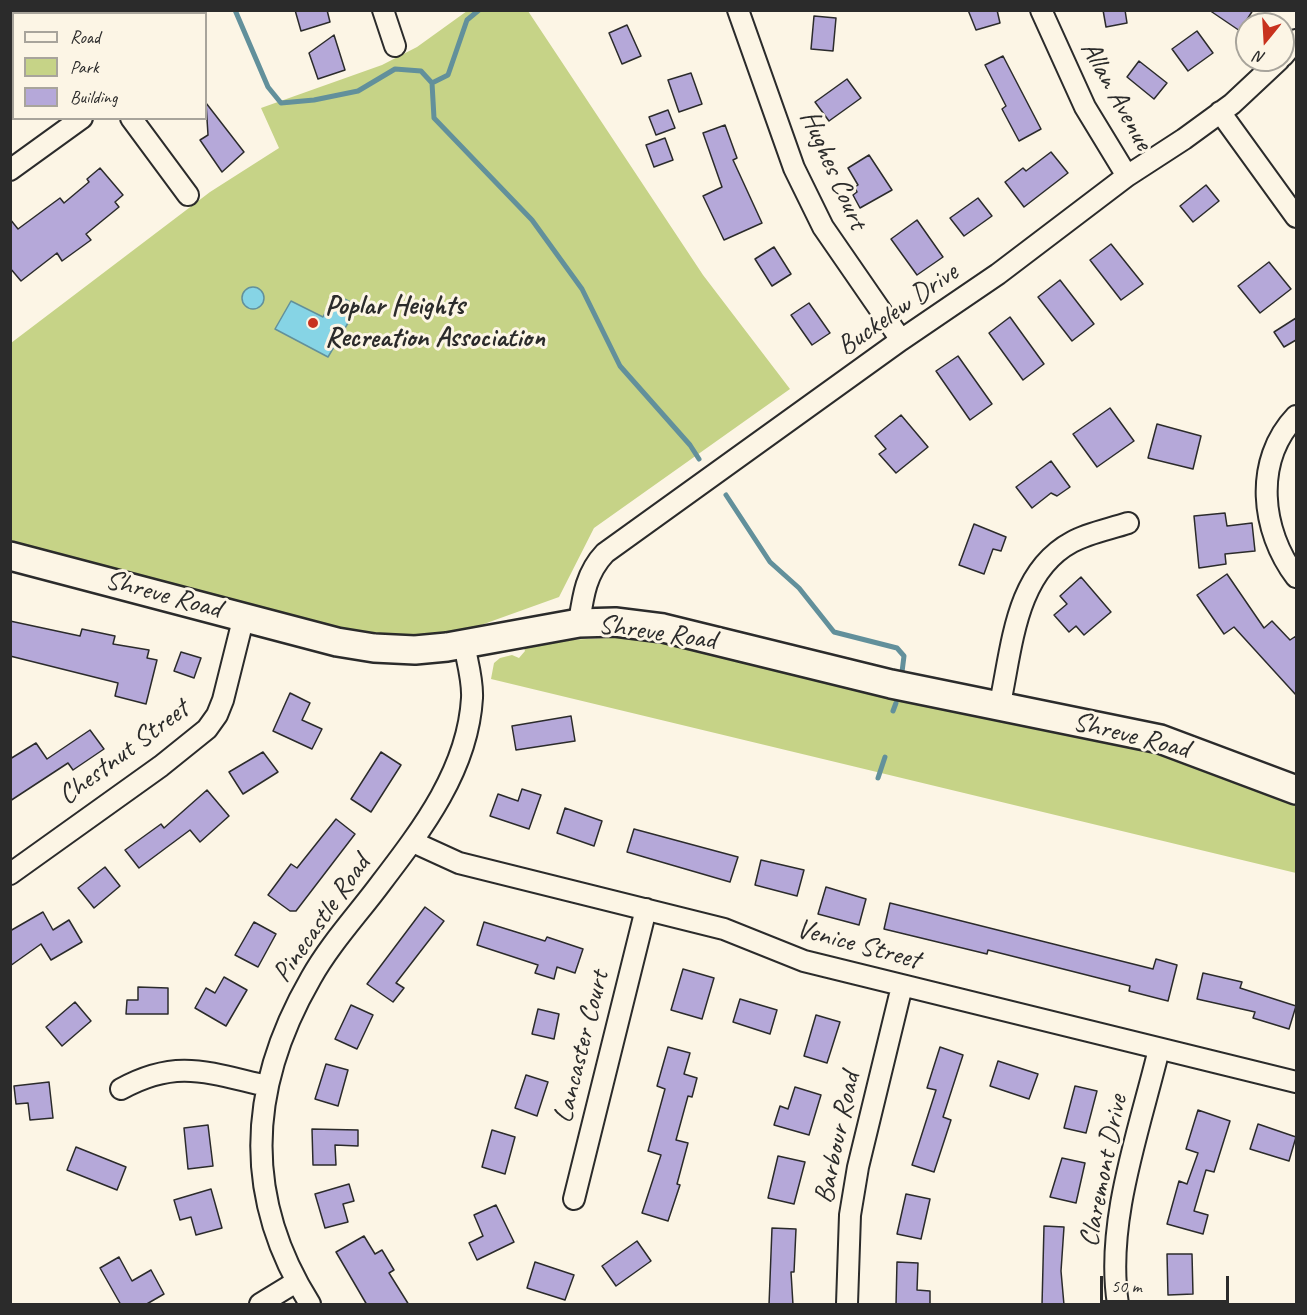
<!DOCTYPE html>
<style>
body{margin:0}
#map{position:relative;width:1307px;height:1315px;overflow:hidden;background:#fcf5e5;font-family:Caveat,sans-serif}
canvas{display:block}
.frame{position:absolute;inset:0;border:12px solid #2b2b2b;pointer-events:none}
.legend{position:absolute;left:12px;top:12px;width:195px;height:108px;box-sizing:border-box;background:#fcf5e5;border:2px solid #a8a49b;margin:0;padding:8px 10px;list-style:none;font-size:18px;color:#2b2b2b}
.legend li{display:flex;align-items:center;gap:12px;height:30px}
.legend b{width:30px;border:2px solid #a8a49b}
.north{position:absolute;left:1235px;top:12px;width:60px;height:60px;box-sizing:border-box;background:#fcf5e5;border:2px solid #a8a49b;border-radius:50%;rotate:198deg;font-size:16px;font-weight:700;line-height:24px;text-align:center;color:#2b2b2b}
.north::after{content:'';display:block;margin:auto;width:21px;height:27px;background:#c8321e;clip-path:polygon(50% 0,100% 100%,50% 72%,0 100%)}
.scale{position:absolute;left:1100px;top:1276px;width:129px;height:27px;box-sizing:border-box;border:3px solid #2b2b2b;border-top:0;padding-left:8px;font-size:18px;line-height:21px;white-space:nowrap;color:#2b2b2b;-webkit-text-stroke:4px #fcf5e5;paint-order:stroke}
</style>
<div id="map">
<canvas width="1307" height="1315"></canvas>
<div class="frame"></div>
<ul class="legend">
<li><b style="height:8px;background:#fcf5e5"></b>Road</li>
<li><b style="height:16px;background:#c6d387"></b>Park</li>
<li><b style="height:16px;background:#b5a8d9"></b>Building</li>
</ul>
<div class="north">N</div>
<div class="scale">50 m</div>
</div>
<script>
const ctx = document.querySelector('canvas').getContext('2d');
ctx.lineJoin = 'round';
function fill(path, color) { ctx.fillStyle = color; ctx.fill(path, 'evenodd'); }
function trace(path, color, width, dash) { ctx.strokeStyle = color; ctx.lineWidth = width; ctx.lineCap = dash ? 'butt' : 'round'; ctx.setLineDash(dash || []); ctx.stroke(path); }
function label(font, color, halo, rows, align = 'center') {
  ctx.font = font + ' Caveat,sans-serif'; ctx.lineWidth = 6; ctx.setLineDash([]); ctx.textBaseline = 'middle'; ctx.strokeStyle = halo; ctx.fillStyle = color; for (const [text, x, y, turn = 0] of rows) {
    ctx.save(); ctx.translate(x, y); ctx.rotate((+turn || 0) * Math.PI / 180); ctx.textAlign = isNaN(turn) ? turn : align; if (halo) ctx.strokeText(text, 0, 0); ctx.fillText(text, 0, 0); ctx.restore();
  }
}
const green = new Path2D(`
 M467,11H528L703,275L790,389L594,528L559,597L456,634L423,637L356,631L11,549V343L210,192L279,148L261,108L382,65L417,47Z
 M628,637L677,643L1121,737L1296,797V873L491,679L494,663L500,658L512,655L519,658L525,651L524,648L567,640Z`);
const water = new Path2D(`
 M242 298a11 11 0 1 1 22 0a11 11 0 1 1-22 0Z
 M335,294L358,306L328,357L275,329L291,301L323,317Z`);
const stream = new Path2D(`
 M235,10L268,87L281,103L314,100L358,91L395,69L421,71L432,83L434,118L532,220L582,289L620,366L690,445L699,459
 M432,83L448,75L467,20L479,10
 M726,495L770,562L799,588L834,632L897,648L904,656L902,672
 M893,711L896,703
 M878,778L885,757`);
const building = new Path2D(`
 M295,10H327L330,22L301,31Z
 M968,10H997L1000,23L976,30Z
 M1103,10H1125L1127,23L1106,27Z
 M1209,10H1253L1240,31Z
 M814,16L836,18L833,51L811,49Z
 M627,25L641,56L622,64L609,33Z
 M1197,31L1213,53L1188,71L1172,49Z
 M334,35L345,70L318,79L309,53Z
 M1003,56L1041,129L1019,141L1002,109L1006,106L985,65Z
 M1139,61L1167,83L1154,99L1127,77Z
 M691,73L702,104L679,112L668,80Z
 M847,79L861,98L829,121L815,102Z
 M206,103L244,152L222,172L200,140L208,135Z
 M668,110L675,128L656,135L649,117Z
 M725,125L737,158L733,160L762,223L724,240L703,196L722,187L703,133Z
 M665,138L673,160L654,167L646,145Z
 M1051,152L1068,173L1024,207L1005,182L1023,168L1026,171Z
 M869,155L892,190L860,208L853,195L857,192L855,187L858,185L848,168Z
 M100,168L123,195L115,202L119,207L86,234L91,240L62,261L57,253L21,281L10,268V219L18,229L60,198L64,203L89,182L87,179Z
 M1206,185L1219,201L1193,222L1180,206Z
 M978,198L992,216L964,236L950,218Z
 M917,220L943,257L917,275L891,239Z
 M1111,244L1143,284L1121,300L1090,260Z
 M774,247L791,274L772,286L755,259Z
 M1269,262L1291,289L1260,313L1238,286Z
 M1060,280L1094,324L1072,341L1038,297Z
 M809,303L830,333L812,345L791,315Z
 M1010,317L1044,364L1023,380L989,333Z
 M1296,318V340L1284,347L1274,332Z
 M958,356L992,404L970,420L936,371Z
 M1110,408L1134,441L1097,467L1073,434Z
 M901,415L928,447L896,473L879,454L886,449L875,436Z
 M1157,424L1201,436L1193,469L1148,458Z
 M1051,461L1070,487L1057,496L1051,493L1032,508L1016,487Z
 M1225,513L1227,526L1252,523L1255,551L1225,554L1226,564L1199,568L1194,516Z
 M974,524L1006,537L1001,551L993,549L984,574L959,565Z
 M1227,574L1264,628L1272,621L1290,640L1296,636V695L1234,627L1224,634L1197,595Z
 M1081,577L1111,612L1084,635L1076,626L1069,632L1054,615L1067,604L1060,596Z
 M10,621L80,636L82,629L115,636L113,644L149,650L147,658L157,660L146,704L115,696L118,683L10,656Z
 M181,652L201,658L194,678L174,671Z
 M290,693L310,703L302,720L322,729L312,749L273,731Z
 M571,716L575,741L516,750L512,726Z
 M90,730L104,749L73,770L68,763L10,801V759L36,743L47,759Z
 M263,752L278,772L243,794L229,772Z
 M381,752L401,765L371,812L351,799Z
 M522,789L541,795L529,829L490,816L498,794L518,801Z
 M207,790L229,816L200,842L190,830L139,868L125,850L161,824L164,828Z
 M565,808L602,821L594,846L557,833Z
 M336,819L355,834L296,911H290L268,895L291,864L297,868Z
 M634,829L738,857L730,882L627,852Z
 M761,860L804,870L797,896L755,885Z
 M105,867L120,886L94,908L78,888Z
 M826,887L866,899L859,925L818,914Z
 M890,903L1153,969L1156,959L1177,965L1168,1001L1129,991L1130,986L1071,971L988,950L987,954L884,929Z
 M425,907L444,921L396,983L404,988L393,1002L367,984Z
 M43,912L53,930L69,920L82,942L51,960L41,944L10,966V931Z
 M254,922L276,934L258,967L235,955Z
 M484,922L545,941L547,937L583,949L575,973L557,967L554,979L535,973L538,965L477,945Z
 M683,969L714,978L702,1019L671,1010Z
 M1203,973L1242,982L1240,988L1296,1006L1289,1029L1253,1018L1255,1012L1197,999Z
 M224,977L247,990L226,1026L195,1008L206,988L215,993Z
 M138,987L168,988V1014H126L127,1000H138Z
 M740,999L777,1010L770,1034L733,1022Z
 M75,1002L91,1021L62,1046L46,1027Z
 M351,1005L373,1015L357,1049L335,1039Z
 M538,1009L559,1014L554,1039L532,1034Z
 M816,1015L840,1022L827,1063L804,1056Z
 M668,1047L690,1053L684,1074L697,1078L692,1097L688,1096L676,1140L688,1143L677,1184L680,1185L668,1221L642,1213L661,1155L648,1151L665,1089L657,1086Z
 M940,1047L963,1055L943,1117L951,1120L934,1172L912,1165L936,1090L927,1088Z
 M998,1061L1038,1074L1029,1099L990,1086Z
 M326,1064L348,1070L338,1106L315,1099Z
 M526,1075L548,1082L537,1116L515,1108Z
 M49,1082L53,1118L30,1120L28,1103L16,1104L14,1086Z
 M1075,1086L1097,1091L1086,1133L1064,1128Z
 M795,1087L821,1095L809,1135L774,1125L780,1106L788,1109Z
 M1198,1110L1230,1121L1214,1172L1206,1170L1194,1211L1208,1215L1203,1234L1167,1224L1179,1181L1187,1184L1198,1153L1186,1149Z
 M1258,1124L1296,1137L1289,1161L1250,1149Z
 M208,1125L213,1166L188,1169L184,1128Z
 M312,1129L358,1130V1146L335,1145L336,1165H313Z
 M492,1130L515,1137L505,1174L482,1167Z
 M76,1147L126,1167L117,1190L67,1170Z
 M778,1156L805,1162L794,1204L768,1198Z
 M1062,1158L1085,1163L1076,1203L1050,1197Z
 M349,1184L354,1201L343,1204L348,1222L325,1228L315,1194Z
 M211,1189L222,1228L196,1235L191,1217L180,1220L174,1200Z
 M906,1194L930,1199L921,1239L897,1234Z
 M496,1205L514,1242L477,1260L469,1243L483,1236L474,1215Z
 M1044,1226L1064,1227L1061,1271L1064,1305H1042Z
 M772,1228L796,1229L794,1272H791L793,1305H769Z
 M364,1236L375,1254L382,1250L394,1270L389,1273L409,1305H367L336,1252Z
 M637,1241L651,1261L616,1286L602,1266Z
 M1167,1254H1192L1193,1294L1168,1295Z
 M119,1257L132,1281L151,1270L164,1294L145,1305H121L100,1268Z
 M535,1262L574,1275L565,1300L527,1288Z
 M897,1262L918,1263L917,1290L930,1291V1305H896Z`);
const street = new Path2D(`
 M80,10L81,14
 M383,10L395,46
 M738,10L794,168L823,227L901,340
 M1041,10L1085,107L1127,176
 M1283,56L1296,40
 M1220,112L1296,217
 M131,118L188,195
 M10,170L82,118
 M1296,416C1253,461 1261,531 1296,577
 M579,623C583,596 586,573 605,553L901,340L998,274L1127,176L1184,139L1232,104L1279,60
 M999,708C1012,651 1014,573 1072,542C1088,533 1110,529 1128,523
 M413,842L459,863L724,929L804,961L1296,1082
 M10,874L161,766L207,729L217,715L223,700L244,616
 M121,1089C177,1058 209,1073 267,1086
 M574,1199L646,909
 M260,1304L296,1282
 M310,1304C242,1196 248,1087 311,978C330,944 358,914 381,883C423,828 468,769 472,698C473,680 467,661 464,644
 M847,1304L850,1215L858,1167L902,986
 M1118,1304C1105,1223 1140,1128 1159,1049`);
const secondary = new Path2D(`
 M10,556L337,642L374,648L415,650L447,647L579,623L615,622L663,628L891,684L1160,739L1296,790`);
const markers = [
 [313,323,6,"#c8321e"]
];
const streetNames = [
 ["Allan Avenue",1116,96,61],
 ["Hughes Court",833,170,66],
 ["Buckelew Drive",898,310,-35],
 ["Shreve Road",163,595,15],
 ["Shreve Road",657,633,8],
 ["Shreve Road",1131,736,14],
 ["Chestnut Street",124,753,-37],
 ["Pinecastle Road",322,919,-55],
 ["Venice Street",858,945,15],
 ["Lancaster Court",582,1047,-76],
 ["Barbour Road",838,1138,-78],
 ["Claremont Drive",1104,1171,-79]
];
const poiNames = [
 ["Poplar Heights",325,307],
 ["Recreation Association",325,339]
];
fill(green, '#c6d387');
fill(water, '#86d4e5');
trace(water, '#62909b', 1.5);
trace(stream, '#62909b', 5);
fill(building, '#b5a8d9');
trace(building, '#2b2b2b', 1.5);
trace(street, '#2b2b2b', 24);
trace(secondary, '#2b2b2b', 32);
trace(street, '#fcf5e5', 20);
trace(secondary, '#fcf5e5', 27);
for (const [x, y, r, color] of markers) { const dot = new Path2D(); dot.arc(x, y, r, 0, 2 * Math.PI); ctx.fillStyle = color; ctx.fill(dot); trace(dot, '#fcf5e5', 2); }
label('28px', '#2b2b2b', '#fcf5e5', streetNames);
label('bold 28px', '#2b2b2b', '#fcf5e5', poiNames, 'left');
</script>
